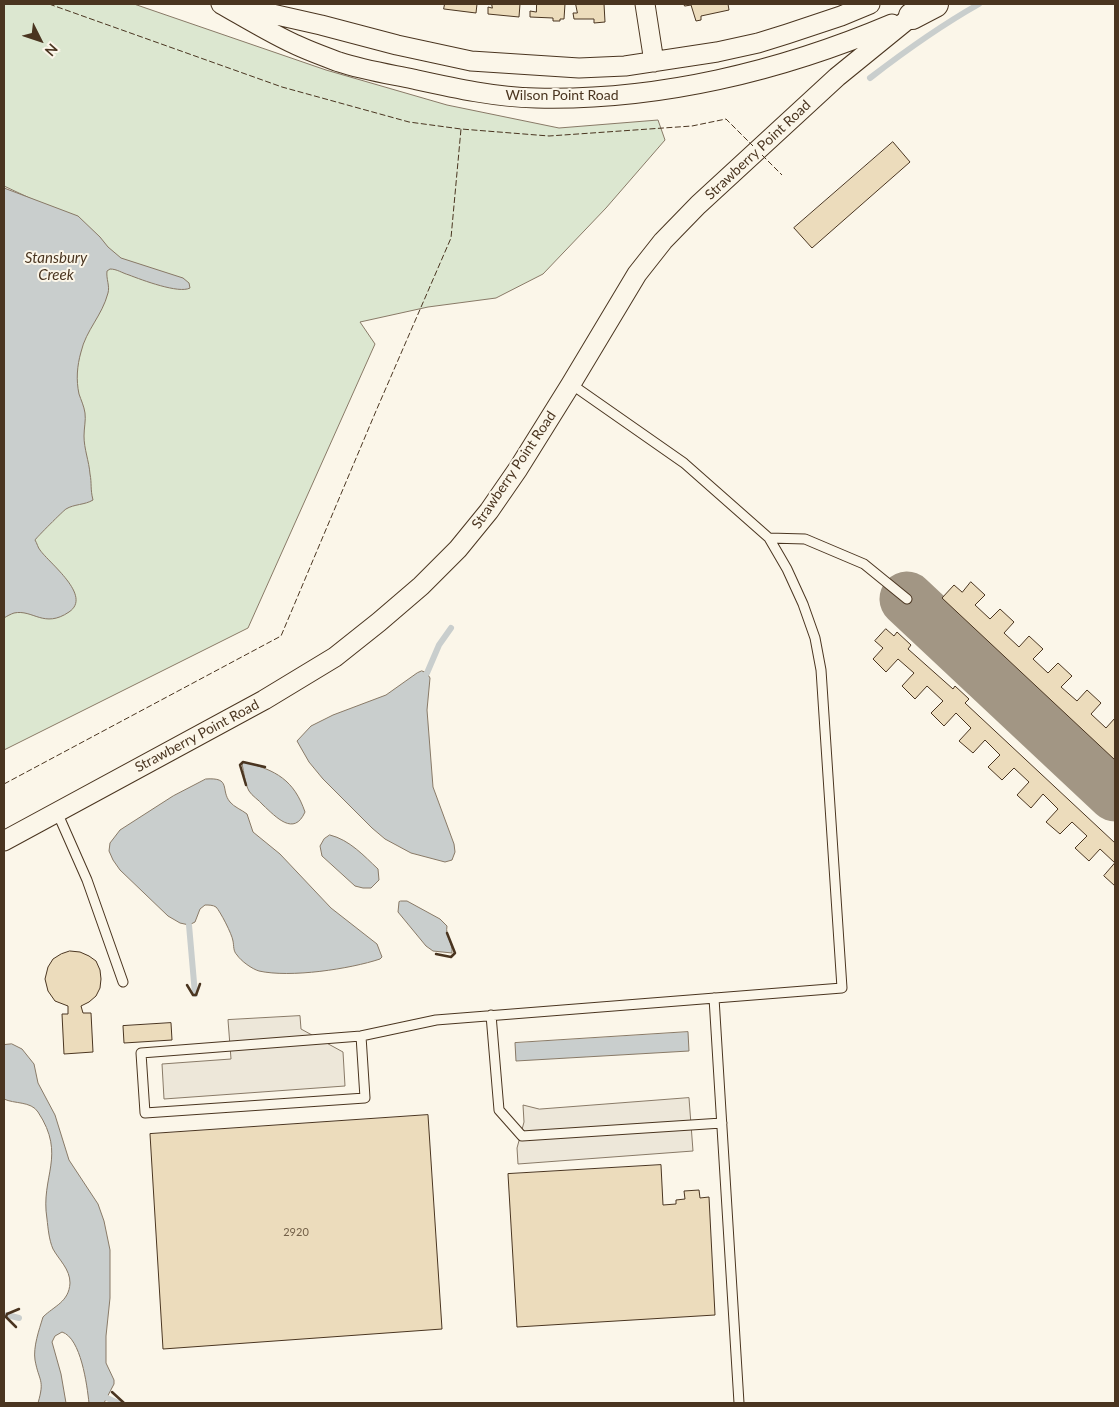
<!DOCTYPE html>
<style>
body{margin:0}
#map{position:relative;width:1119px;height:1407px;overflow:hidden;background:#fbf6e9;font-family:Lato,sans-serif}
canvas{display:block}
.frame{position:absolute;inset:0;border:5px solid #4a3520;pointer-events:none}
.north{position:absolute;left:15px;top:15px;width:50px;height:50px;-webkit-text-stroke:4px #fbf6e9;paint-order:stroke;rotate:131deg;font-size:14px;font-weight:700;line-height:20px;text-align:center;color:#4a3520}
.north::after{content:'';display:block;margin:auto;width:18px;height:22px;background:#4a3520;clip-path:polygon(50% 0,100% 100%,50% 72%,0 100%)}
</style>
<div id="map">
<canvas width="1119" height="1407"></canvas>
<div class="frame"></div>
<div class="north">N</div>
</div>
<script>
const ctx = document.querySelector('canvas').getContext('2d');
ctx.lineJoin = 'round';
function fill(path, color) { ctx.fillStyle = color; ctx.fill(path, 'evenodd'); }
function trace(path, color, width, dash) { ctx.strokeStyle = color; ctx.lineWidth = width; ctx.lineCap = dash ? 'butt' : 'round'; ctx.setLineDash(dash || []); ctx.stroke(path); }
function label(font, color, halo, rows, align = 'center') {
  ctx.font = font + ' Lato,sans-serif'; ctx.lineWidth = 4; ctx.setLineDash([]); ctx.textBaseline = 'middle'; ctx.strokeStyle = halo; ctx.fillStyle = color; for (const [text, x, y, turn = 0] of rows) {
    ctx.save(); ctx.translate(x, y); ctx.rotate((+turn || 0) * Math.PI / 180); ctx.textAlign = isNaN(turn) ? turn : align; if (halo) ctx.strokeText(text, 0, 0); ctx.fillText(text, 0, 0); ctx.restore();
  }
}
const green = new Path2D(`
 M4,4H134L326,70L447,105L559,128L658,120L665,140L606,208L543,274L496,298L428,307L360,322L375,344L248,628L4,750V523L53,209L4,186Z`);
const parking = new Path2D(`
 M300,1016L301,1029L343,1052L345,1086L164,1099L162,1064L231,1059L228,1020Z
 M689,1098L693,1151L518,1164L517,1148L524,1122L523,1105L539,1109Z`);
const water = new Path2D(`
 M4,188L78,216L100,237L108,247L121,258L183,278L189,283L190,288C179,294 142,280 129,275C122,273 117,269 110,269L107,271C106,279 110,286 108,293C102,316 86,330 81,352C77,366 76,380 79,394C81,400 84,406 85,413C86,420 84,428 84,436C84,449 89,461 90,474C92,484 90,488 93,500C85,505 74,504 66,509C63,511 37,537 35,540C37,543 38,548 40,550C49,563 93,596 69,612C44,629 33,609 14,613C11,614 7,616 4,618Z
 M422,671L427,673L430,678L427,710L433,787L454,844L455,852L452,860L445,862L411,853L385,839L372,828L323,779L309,762L297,741L311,726L333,715L386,695L417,673Z
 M244,762C276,770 294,780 305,812C294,837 276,817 263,805C259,800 252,796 249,791C245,784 244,772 242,764Z
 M206,779C232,777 220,790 230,802C234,807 242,810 247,814L253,832L280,854L331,908L377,944L382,957L380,959C350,969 290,978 259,971C252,969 241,961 237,955C233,951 234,946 233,941C232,934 220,911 216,907C213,905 209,905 205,905L200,909L195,922L189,925L180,923L168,916L120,870L113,860L109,851L110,843L120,830L173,796Z
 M330,835C350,840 364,856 378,869L379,880L371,888H363L355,886L322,856L320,846L324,839Z
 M401,901H407L440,919L447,926C445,936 453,943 452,953L433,951L426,946L398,912L399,902Z
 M688,1032L689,1051L516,1061L515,1043Z
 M12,1044L22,1049L34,1064L38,1083L55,1115L69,1160L98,1204L104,1221L110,1250V1298L106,1336V1363L114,1380V1384L104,1403H89C87,1385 81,1338 62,1332L55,1336L52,1342L61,1374L66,1403H38C45,1379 39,1382 35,1360C33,1347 39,1330 43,1317C54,1306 69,1302 70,1283C70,1269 59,1260 53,1249C49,1240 48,1228 47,1219C40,1176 67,1156 38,1112C31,1101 14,1104 4,1099V1045Z`);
const stream = new Path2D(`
 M870,78C905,51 940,26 979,4
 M427,673L439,645L451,628
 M189,925L195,994
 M7,1315L19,1318
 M107,1398L118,1403`);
const taxiway = new Path2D(`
 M907,599L1115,794`);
const building = new Path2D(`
 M445,4H477L476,13L444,9Z
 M492,4H520L519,17L488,14V7L492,8Z
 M537,4H565L564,19H560V21H553V18L530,17V11L536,12Z
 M576,4H604L605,22L594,23V19H574L573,13H577Z
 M684,4H728L729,10L701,16V20L696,21L691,5L685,6Z
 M893,142L910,162L812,248L794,228Z
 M971,582L985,595L975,605L990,619L1000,609L1014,622L1004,633L1019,647L1029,636L1043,649L1033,659L1048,673L1058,663L1072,676L1061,687L1077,701L1087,690L1101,703L1091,714L1106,728L1115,718V760L942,598L954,585L962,592Z
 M886,629L894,636L897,632L911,645L908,649L953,689L955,686L969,699L965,703L1115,843V863L1100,849L1089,861L1075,848L1087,836L1072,822L1060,834L1046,822L1058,809L1043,794L1031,808L1017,795L1029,782L1014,768L1002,780L988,767L1000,755L985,740L973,753L959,741L971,728L956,713L944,726L931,713L943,701L927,686L915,699L902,686L914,673L898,659L886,672L873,659L883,648L875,641Z
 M1115,863V886L1104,876Z
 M70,951L80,952L89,956L96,961L100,970L101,979L100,988L96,996L89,1002L81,1006L83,1013H91L93,1052L64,1054L62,1014H68V1006L55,1001L48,991L45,979L48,967L53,959L61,954Z
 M171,1023L172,1040L124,1043L123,1026Z
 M428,1115L442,1329L163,1349L150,1134Z
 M661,1165L663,1205L676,1204V1200L685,1199L684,1191L699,1190L700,1198L709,1197L715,1315L517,1327L508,1174Z`);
const lane = new Path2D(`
 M769,538L805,539L864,564L907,599
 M57,812L87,880L123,982
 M714,998L739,1403
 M491,1015L499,1110L522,1136L722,1123
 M361,1036L365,1098L145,1113L141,1053L361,1036L436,1020L842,988L821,670L815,638L803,604L787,569L769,538L684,463L571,384`);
const street = new Path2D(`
 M221,4C244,17 267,31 290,42C306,50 323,56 339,62C363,70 389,74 413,79C454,88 494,97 536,98C658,101 781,71 892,24
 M645,4L654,62
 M237,6L321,25L397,45L471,61L579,68L625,66L717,52L758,43L787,34L841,16L870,4
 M4,841L264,700L335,657L379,622L421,586L458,549L489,511L518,469L571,384L637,274L663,241L698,205L837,77L912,16`);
const secondary = new Path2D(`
 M912,16L935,4`);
const fence = new Path2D(`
 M49,4L282,87L409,122L461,129L549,136L692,126L726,119L753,146
 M762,155L782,175
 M4,784L281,636L376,411L451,238L461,129`);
const wall = new Path2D(`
 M246,785L240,765L243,762L265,767
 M436,954L451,957L455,953L447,933
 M187,985L193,995H196L200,984
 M16,1327L6,1317L7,1314L19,1309
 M112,1392L124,1403`);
const numberNames = [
 ["2920",296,1232]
];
const streetNames = [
 ["Wilson Point Road",562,95],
 ["Strawberry Point Road",758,150,-43],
 ["Strawberry Point Road",514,470,-56],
 ["Strawberry Point Road",197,736,-28]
];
const waterNames = [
 ["Stansbury",56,258],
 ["Creek",56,275]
];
fill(green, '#dce7d0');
trace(green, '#887966', 1);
fill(parking, '#ede7d9');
trace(parking, '#887966', 1);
fill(water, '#c9cecd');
trace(water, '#887966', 1);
trace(stream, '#c9cecd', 6);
trace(taxiway, '#a29684', 55);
fill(building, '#ecdcbc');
trace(building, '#4a3520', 1);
trace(lane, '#4a3520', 11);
trace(street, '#4a3520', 21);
trace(secondary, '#4a3520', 28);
trace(lane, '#fbf6e9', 9);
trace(street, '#fbf6e9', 19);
trace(secondary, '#fbf6e9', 26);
trace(fence, '#4a3520', 1, [6, 2.5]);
trace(wall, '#4a3520', 2.5);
label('11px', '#725f47', null, numberNames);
label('14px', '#4a3520', '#fbf6e9', streetNames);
label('italic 15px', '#4a3520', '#fbf6e9', waterNames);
</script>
